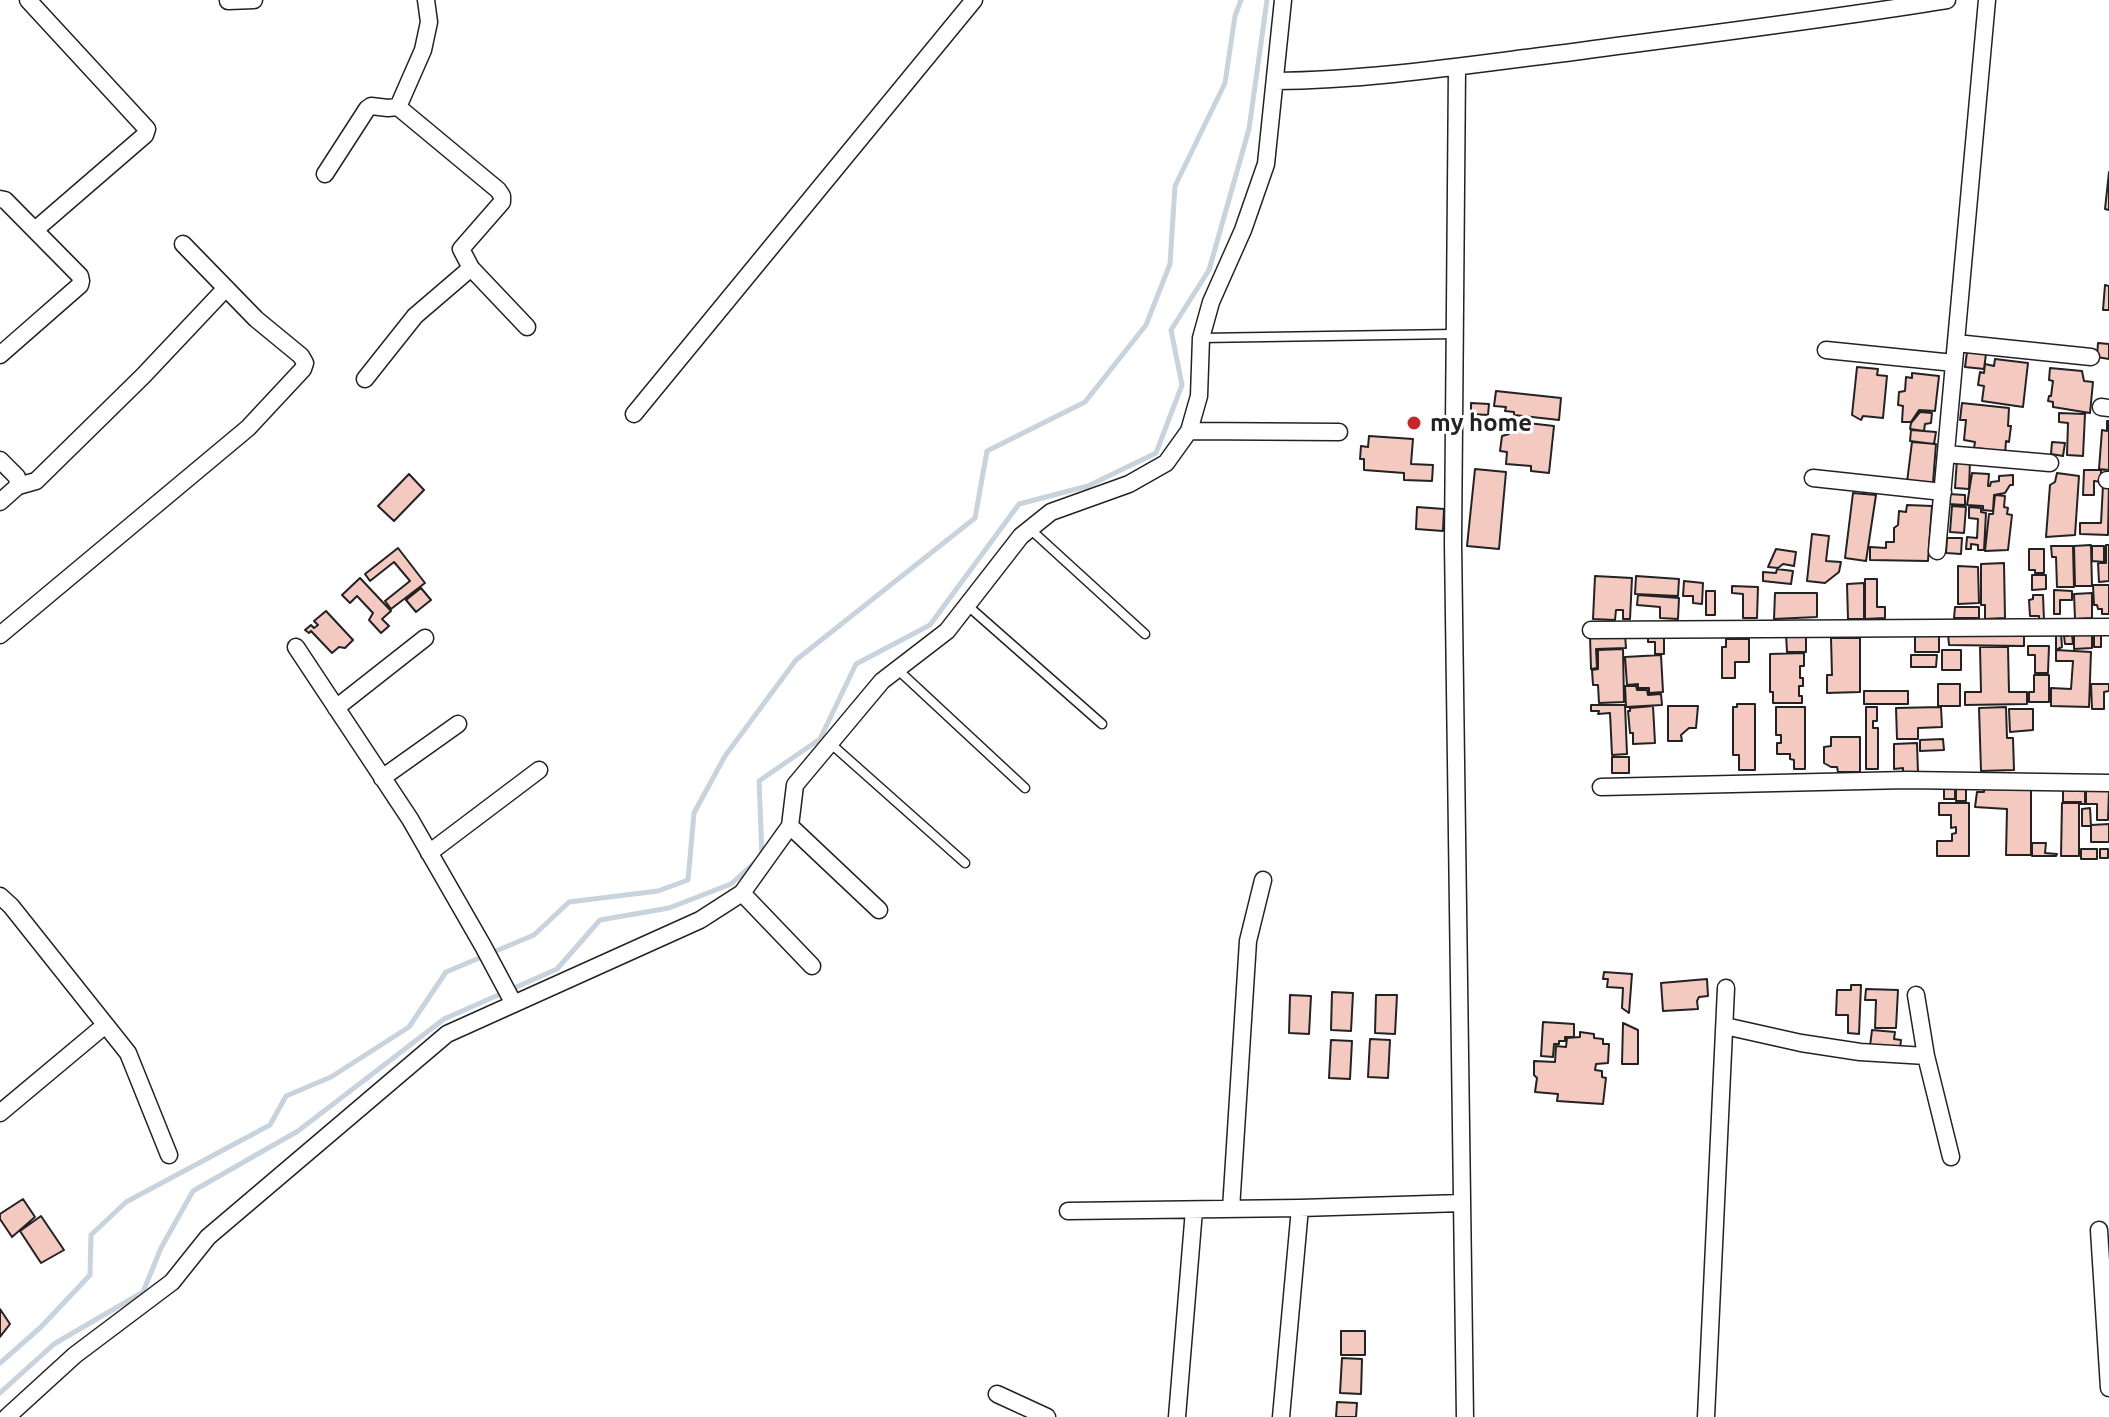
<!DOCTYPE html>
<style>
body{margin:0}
canvas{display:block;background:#fff}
</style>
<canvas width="2109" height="1417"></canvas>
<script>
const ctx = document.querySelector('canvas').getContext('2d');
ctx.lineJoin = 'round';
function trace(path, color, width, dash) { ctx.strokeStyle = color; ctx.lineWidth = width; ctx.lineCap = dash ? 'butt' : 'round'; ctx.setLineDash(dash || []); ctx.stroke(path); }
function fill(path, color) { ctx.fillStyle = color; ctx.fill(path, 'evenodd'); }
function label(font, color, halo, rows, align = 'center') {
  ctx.font = font + ' Ubuntu,sans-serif'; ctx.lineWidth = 6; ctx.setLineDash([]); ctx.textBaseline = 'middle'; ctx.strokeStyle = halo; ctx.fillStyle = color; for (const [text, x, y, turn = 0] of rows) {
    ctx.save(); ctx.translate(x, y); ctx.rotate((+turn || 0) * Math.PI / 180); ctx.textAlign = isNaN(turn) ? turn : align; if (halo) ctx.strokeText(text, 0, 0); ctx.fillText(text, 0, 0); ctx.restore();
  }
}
const stream = new Path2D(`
 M0,1363L41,1327L90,1275L91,1235L126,1202L270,1125L286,1096L331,1077L409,1027L446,972L534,935L569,902L658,891L688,880L694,813L725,756L796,660L975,518L987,451L1085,402L1146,325L1170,264L1175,186L1225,83L1235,16L1241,0
 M0,1393L54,1344L143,1292L161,1248L193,1191L298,1131L444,1019L557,969L600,920L669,908L731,884L762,856L759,781L820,739L856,664L930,625L1019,504L1088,486L1156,453L1182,385L1171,330L1209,270L1249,129L1267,0`);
const building = new Path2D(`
 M2109,172V210L2105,209Z
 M2105,285L2109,286V310H2103Z
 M2098,343L2109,344V359L2097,357Z
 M1967,352L1986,354L1984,369L1965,367Z
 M1995,359L2028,363L2023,407L1982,401L1984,386L1978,385L1980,372L1984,373L1985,364L1994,366Z
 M1857,367L1878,369L1877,375L1887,376L1883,418L1863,416L1861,420L1852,415Z
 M2050,368L2082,371L2084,381L2093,382L2090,413L2053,407V402L2048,401L2049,396H2051L2053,381L2049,380Z
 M1912,373L1939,376L1935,411L1919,410L1911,422H1902L1903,406L1898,405L1899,392L1905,391L1906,377L1912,378Z
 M1496,391L1561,398L1559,420L1514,415V412L1505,411L1506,407L1494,406Z
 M1471,403L1489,404L1488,415L1471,414Z
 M1962,403L2009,408L2008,426H2011L2009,442L2006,441L2005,455L1983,453L1984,449L1974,448L1975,442L1964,440L1966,420H1960Z
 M1920,412L1932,413L1931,423L1925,424L1924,431L1910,429L1911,423Z
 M2059,413L2085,414L2083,456L2067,455L2068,423L2059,422Z
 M1510,421L1554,426L1549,473L1531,471V466L1506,464L1507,452L1500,451L1502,436L1509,434Z
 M2107,421H2109V470L2099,469L2102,430L2107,431Z
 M1911,430L1936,432L1934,444L1910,441Z
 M1369,436L1413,439L1411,464L1433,465L1432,481L1404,480V473L1364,470V459H1360L1361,446L1368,447Z
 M1912,442L1936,444L1933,483L1907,482Z
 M2052,442L2065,443L2063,456L2051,454Z
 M1957,459L1970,461L1969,489L1955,488Z
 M1475,469L1506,472L1499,549L1467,546Z
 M2084,470H2101V482L2094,481V495H2083Z
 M1972,473L1989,474L1988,486H1990L1991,482L1999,481V476L2013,475V485H2010L2005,493L1994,495L1993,511L1983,510V506L1967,505Z
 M2057,473L2079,476L2075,535L2046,537L2050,485L2055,482Z
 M409,474L424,490L394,521L378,506Z
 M2103,485H2109L2108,535L2080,534V523H2101Z
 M1853,493L1876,495L1866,561L1845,558Z
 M1948,494L1965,495V505L1948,504Z
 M1995,495L2005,496L2004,507L2008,508L2007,514L2012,515L2008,550L1985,551L1989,514H1993Z
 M1907,505L1932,506L1928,561L1870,560V547L1886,548V542H1894V528L1898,525L1899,511L1906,512Z
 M1952,506L1966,507L1964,533L1950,532Z
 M1417,507L1444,509L1443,531L1416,529Z
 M1969,507L1981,508V512L1986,513L1984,550H1978V545L1971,544V549H1966L1967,537L1977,538L1978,519L1969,518Z
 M1812,534L1829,536L1826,561L1841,562L1839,572L1825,583L1807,581Z
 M1947,538H1962L1961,554L1946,553Z
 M2091,545L2092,586H2075L2074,546Z
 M2106,545H2109V581L2099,582L2098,563H2106Z
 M2051,546H2073L2074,587H2057L2056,557H2052Z
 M2092,546H2104V562L2092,561Z
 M398,548L425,583L391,609L385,601L410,581L394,562L370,581L365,574Z
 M1776,549L1796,552L1794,566L1783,564L1778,568L1768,567Z
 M2029,549H2044V573H2035V570H2029Z
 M2004,563L2005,618L1985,619V605H1981V564Z
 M1958,566L1978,567L1979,603L1958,604Z
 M1777,569L1793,571L1791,584L1763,581V572L1776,573Z
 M2032,575H2046V589L2032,590Z
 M1595,576L1632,578L1630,619H1623V610H1616L1615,620L1593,619Z
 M1636,576L1679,579L1678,596L1635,594Z
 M360,578L391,611L382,619L389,626L381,633L369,620L373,613L357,596L350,603L342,595Z
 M1865,579H1877V607H1885V618L1865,619Z
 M1684,581L1703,583L1702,604L1693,603V596H1683Z
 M1864,583V619H1848L1847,584Z
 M2093,585H2109V614H2102V609H2098L2097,605H2094Z
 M1732,586L1758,587L1757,618H1743V594L1732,593Z
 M421,588L431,600L416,612L406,600Z
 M2054,590L2072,591V600H2060V614H2054Z
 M1706,591H1715V615H1706Z
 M1775,593H1817V617L1774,619Z
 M2092,593V618L2075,619L2074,594Z
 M1638,595L1679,598L1678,619L1660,618V607L1637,605Z
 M2033,595H2043L2044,620H2039V616H2030L2029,600L2033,599Z
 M1955,607H1979V618H1954Z
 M326,611L353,640L345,648L339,647L332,653L311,631L309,633L305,630L311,625L314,628L318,625L314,621Z
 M2061,633L2062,647L2056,650V634Z
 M2094,633H2101V647H2094Z
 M1625,634L1626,648L1596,649L1597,668L1591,669L1590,636Z
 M1643,634H1664V654H1655V642H1648V638H1643Z
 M1786,634H1806V652H1787Z
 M1948,634L2024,635V646L1949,645Z
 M2068,634H2072L2073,644H2065L2064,636H2068Z
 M2092,634V648L2074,649V635Z
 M1915,635H1939V652H1915Z
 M1831,638H1860V692L1827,693V675H1832Z
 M1726,639H1749V662H1735V678H1722V647H1726Z
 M2028,646H2049L2048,673H2035V655H2028Z
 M1980,647H2008L2009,692H2027V704L1965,705V692H1981Z
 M1623,649L1624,702L1599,703L1598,685H1593L1592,670L1598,669V650Z
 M1942,650H1961V670H1942Z
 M2056,650L2091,652L2089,707L2051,706V688L2071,689L2073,661H2056Z
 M1804,653V666H1800V678H1803V686H1799V696H1802V703H1773V692H1770V654Z
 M1661,655L1663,692L1649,693V688H1638V684L1627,685L1625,657Z
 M1911,655H1937L1936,667H1911Z
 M2034,675H2049V702H2029V692H2034Z
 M1938,684H1960V706H1938Z
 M2091,684H2109V691L2104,692V709H2092Z
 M1625,686H1636L1637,690H1647L1648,695L1661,694L1662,705L1626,707Z
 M1864,691H1908V704H1864Z
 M1737,704H1755V770H1739V755H1733V707H1737Z
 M1591,705H1625L1627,754L1612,755L1610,713L1598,714L1599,711H1591Z
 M1653,706L1655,743L1633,744V733H1630L1628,711H1630V708Z
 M1668,706H1698L1696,728H1689L1681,735L1682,741H1668Z
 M1776,707H1805V769H1794V760L1790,759V754H1777V743H1781V735H1776Z
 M1866,707H1877V721H1873V728H1878V769H1866Z
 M1941,707L1942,727L1918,728V739H1897L1896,708Z
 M2006,707L2007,738H2013L2014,770L1981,771L1979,708Z
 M2009,709H2033V730L2010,732Z
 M1831,737H1860V772H1838L1837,767H1831L1824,763V747L1831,746Z
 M1943,739L1944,750L1920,751V740Z
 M1917,743L1918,773H1903V768L1894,769V744Z
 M1612,757H1629V773H1612Z
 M1984,786H2031V855H2006L2007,809L1975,807L1977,792H1984Z
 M1944,787H1955V799H1944Z
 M1956,787H1966V801H1956Z
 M2063,789H2085V804H2080L2081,802H2063Z
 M2086,791H2109L2108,820H2097V804H2086Z
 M1939,803H1969V856H1937V841H1952V834L1956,833V827L1951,828V815H1939Z
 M2062,803H2079V856H2061Z
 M2090,808L2091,826H2082V809Z
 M2109,824V842H2091V825Z
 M2032,843H2046L2045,853L2057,854L2056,856H2032Z
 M2081,849H2097V859H2081Z
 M2100,849H2108V858H2100Z
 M1604,972L1632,974L1629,1013L1622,1008L1623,988L1607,987L1608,979H1603Z
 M1707,979L1708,996L1699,997L1697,1001L1698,1009L1663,1011L1661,983Z
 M1851,985H1861L1859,1034L1848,1033V1015H1836L1837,990H1851Z
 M1866,989L1898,990L1896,1028H1875L1876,1000H1865Z
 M1332,992L1353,993L1351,1031L1331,1030Z
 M1290,995L1311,996L1309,1034L1289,1033Z
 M1376,995H1397L1395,1034L1375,1033Z
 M1543,1022L1574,1024V1037H1565V1041H1559V1044H1554L1553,1057L1541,1056Z
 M1623,1023L1638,1030V1064H1622Z
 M1872,1030L1895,1032L1894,1039L1901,1040L1900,1049L1870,1046Z
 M1580,1032L1594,1034V1038L1603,1039V1044H1609L1608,1063L1596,1064L1595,1070L1602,1071V1077L1606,1078L1603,1104L1557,1101L1558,1094L1535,1092L1537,1078L1534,1075V1061L1555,1062L1556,1046L1566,1047L1567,1038L1580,1037Z
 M1370,1039L1390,1040L1388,1078L1368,1077Z
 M1331,1040L1352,1041L1350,1079L1329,1078Z
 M23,1199L35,1217L12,1237L0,1219V1214Z
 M41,1216L64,1250L41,1263L20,1231Z
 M0,1309L10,1324L0,1337Z
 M1341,1331H1365V1355H1341Z
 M1342,1358L1362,1359L1361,1394L1340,1393Z
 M1337,1402L1357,1403L1356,1417H1336Z`);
const service = new Path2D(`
 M1201,338L1455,334
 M1030,529L1145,634
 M968,606L1102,724
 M897,669L1025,788
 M830,743L965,863`);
const minor = new Path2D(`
 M28,0L147,129L145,135L35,230
 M228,1L254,0
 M1457,68L1453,543L1465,1417
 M1275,81C1375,80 1474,64 1573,52C1698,35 1823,20 1947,0
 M398,107L423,50L429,22L426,0
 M325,174L367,109L371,106L388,108L398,107L498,190L502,196V202L461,249L471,268L527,327
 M0,199L5,200L80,276L81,281L80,285L0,355
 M1956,343L2091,357
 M1826,350L1954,363
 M365,379L415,316L471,268
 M2101,407L2109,408
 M634,414L974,0
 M1189,431L1339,432
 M1946,454L2050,463
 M0,460L17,477L18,486
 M1813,478L1943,492
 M2107,480H2109
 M0,502L18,486L36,481L143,376L226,288
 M1937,551L1987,0
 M1591,630L2109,627
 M0,635L248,428L303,369L305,363L301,356L256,319L183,244
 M296,647L410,819L483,946L514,1004
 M336,708L425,638
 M382,778L458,724
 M1601,787L1907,780L2109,783
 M790,826L879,910
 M429,853L539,770
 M742,893L812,966
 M0,896L11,906L128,1053L169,1155
 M1916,995L1926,1056L1951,1157
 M1725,1026L1801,1043L1860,1052L1926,1056
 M0,1113L104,1026
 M1231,1209L1248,941L1263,880
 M1068,1211L1300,1208L1462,1203
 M2099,1230L2109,1388
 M997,1394L1047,1417
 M7,1417L75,1355L172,1282L208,1237L447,1034L700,920L742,893L790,826L795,785L882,681L947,631L1021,536L1051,512L1129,484L1166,463L1189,431L1199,396L1201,338L1211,302L1243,230L1266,164L1283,0
 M1177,1417L1194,1210
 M1281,1417L1300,1208
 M1706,1417L1726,988`);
const markers = [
 [1414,423,8,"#c62828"]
];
const poiNames = [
 ["my home",1430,423]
];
trace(stream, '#c7d3dd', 5);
fill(building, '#f3c9c0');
trace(building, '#222', 2);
trace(service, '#222', 11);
trace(minor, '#222', 19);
trace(service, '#fff', 8);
trace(minor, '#fff', 16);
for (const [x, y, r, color] of markers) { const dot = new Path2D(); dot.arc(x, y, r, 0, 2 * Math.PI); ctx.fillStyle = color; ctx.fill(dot); trace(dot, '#fff', 3); }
label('bold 24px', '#222', '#fff', poiNames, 'left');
</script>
